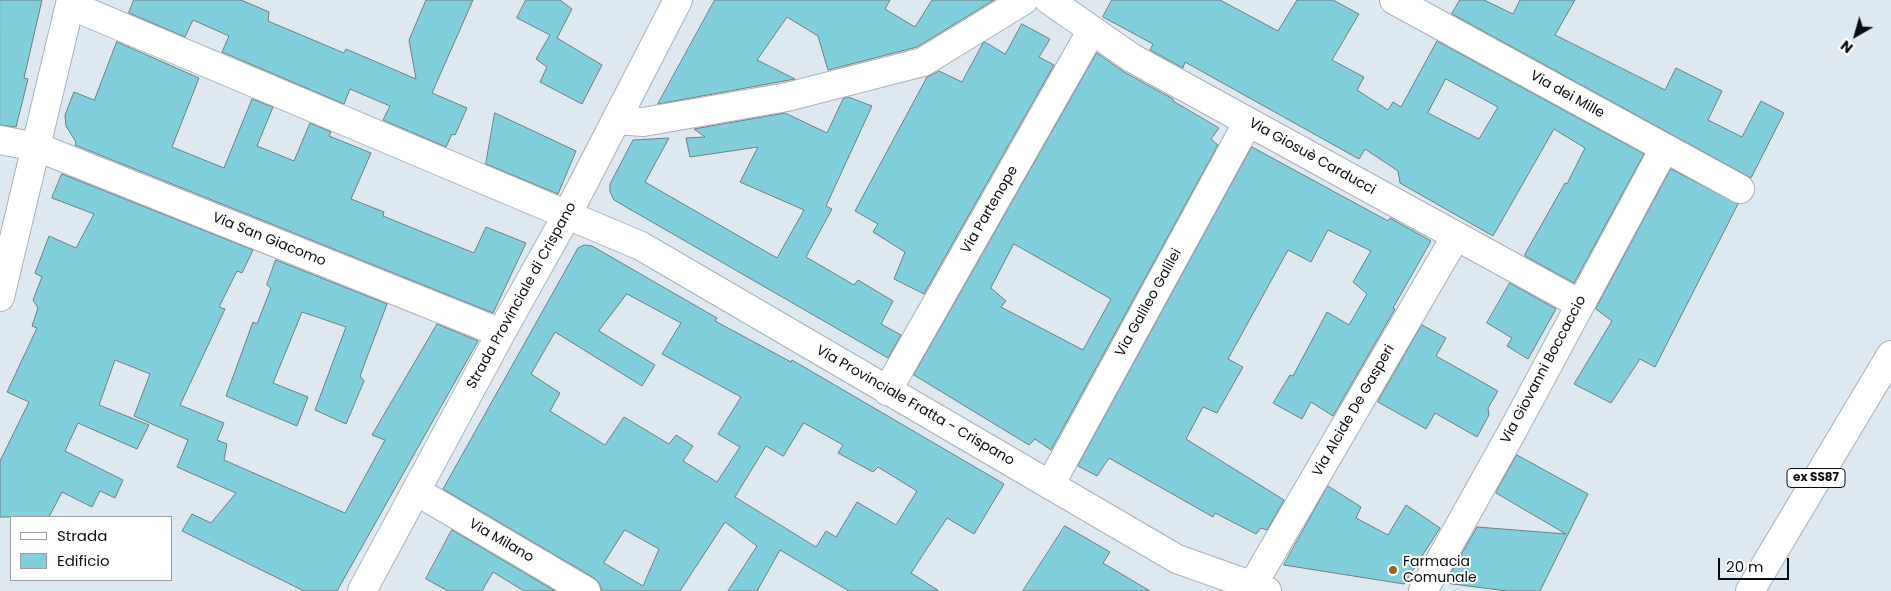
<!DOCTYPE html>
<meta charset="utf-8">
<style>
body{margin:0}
#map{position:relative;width:1891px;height:591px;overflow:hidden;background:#dee8f1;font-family:Poppins,sans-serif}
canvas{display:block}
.legend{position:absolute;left:10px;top:516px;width:162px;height:65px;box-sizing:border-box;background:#fff;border:1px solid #9d9e9f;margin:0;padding:6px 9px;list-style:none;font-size:15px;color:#090c0f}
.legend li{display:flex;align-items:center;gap:10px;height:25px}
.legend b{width:25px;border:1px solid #9d9e9f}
.north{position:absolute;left:1831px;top:10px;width:50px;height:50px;-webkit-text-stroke:4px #fff;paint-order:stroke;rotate:218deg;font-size:14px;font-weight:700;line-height:20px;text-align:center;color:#090c0f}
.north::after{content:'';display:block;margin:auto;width:18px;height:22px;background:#090c0f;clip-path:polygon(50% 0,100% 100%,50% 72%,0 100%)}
.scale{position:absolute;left:1718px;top:558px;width:71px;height:22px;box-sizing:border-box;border:2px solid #090c0f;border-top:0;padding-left:6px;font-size:15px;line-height:18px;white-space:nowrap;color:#090c0f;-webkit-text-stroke:4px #fff;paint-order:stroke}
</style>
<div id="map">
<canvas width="1891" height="591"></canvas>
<ul class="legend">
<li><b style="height:6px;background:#fff"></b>Strada</li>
<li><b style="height:14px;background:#81cfdc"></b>Edificio</li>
</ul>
<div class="north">N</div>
<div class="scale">20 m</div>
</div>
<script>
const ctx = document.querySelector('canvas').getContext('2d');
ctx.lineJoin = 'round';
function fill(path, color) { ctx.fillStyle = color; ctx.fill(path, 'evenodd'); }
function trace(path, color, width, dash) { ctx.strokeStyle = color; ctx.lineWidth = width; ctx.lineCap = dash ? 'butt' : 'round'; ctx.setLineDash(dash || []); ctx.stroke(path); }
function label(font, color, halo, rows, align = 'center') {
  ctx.font = font + ' Poppins,sans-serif'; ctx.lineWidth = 4; ctx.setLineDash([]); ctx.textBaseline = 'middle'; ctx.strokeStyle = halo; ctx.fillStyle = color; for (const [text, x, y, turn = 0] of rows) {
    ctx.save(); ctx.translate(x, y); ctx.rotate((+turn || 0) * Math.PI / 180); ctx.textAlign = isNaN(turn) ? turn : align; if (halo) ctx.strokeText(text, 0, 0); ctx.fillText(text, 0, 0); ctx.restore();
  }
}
const building = new Path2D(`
 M0,0H42L24,78L28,79L16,127L0,125Z
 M134,0H241L269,12L268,21L344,53L346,49L416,79L409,40L426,0H473L432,93L467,108L455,135L452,134L446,147L383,120L390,106L350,89L344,104L222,52L229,36L193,20L185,37L129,13Z
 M526,0H560L572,9L557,38L602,65L582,104L540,82L547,67L536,59L550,35L517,18Z
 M715,0H890L885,9L915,27L932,0H994L917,47L828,70L818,36L787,17L757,60L795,79L658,104Z
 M1112,0H1220L1278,31L1297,0H1333L1359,14L1332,60L1364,77L1357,90L1388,110L1393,102L1401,107L1437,41L1644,154L1574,283L1525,256V254L1565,183L1567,184L1585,148L1554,129L1493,236L1400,183L1398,171L1365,149L1359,159L1185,62L1183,68L1150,50L1153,44L1103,17ZM1446,79L1498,107L1479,139L1428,113Z
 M1460,0H1484L1513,14L1520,0H1575L1555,35L1665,90L1676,68L1722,91L1708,120L1742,137L1761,101L1784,113L1751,178L1452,14Z
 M1022,24L1050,39L1039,57L1054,65L924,294L894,279L905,252L873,232L878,224L855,211L927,77L939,71L962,82L983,43L985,42L1005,54Z
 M117,42L199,78L172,147L224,168L252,99L273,107L257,146L294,161L310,123L331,132L329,136L371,153L351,199L384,212L383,216L474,253L486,227L526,243L493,313L75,145L76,142L66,126L65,115L74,92L94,100Z
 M1097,53L1124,72L1173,99V101L1219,128L1211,139L1218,145L1051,450L1035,439L1029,445L914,375ZM1014,244L1111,299L1083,350L1001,307L1006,301L991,288Z
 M848,97L872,106L826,206L832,209L806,257L854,285L858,280L893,301L881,324L901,335L888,358L614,200L610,192V184L633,140L669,138L645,182L777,258L804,210L740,182L758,147L690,157L686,138L705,137L694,129L785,113L827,133L843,99Z
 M495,113L576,151L558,194L486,164Z
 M1252,147L1388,221L1390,218L1431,241L1393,308L1395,309L1333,416L1311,402L1302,419L1273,403L1290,375L1293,376L1327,312L1349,325L1367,294L1353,282L1371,251L1328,230L1311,262L1288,250L1228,359L1243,367L1217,413L1203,407L1186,439L1284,500L1267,530L1261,528L1256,534L1215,513L1213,517L1109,458L1097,476L1078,466Z
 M1671,169L1738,204L1655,367L1640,359L1611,403L1574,384L1612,321L1596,309Z
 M62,174L253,250L242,273L237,271L219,307L225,309L180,405L224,423L217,440L227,444L224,460L345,513L385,440L372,435L437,324L478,341L337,591H304L182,531L192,514L211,523L236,493L177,467L188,440L134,416L150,374L115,360L99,405L149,425L137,449L78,423L65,451L123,480L115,498L100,491L92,507L62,492L49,517H0V461L29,402L7,392L37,328L32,326L38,308L33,300L42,277L35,273L49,236L76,248L94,214L52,198Z
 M585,245L592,246L717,318L715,321L791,362L792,360L1004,484L974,534L947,518L911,573L939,591H849L780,550L757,591H728L757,546L725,522L680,591H602L599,583L594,578L443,489L578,248ZM627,294L681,323L662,354L741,397L718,434L740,447L717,482L683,461L693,446L676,435L669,444L624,417L605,445L550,411L560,393L531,374L555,332L642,386L655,365L599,331ZM804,423L843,445L838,453L873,472L878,467L917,491L896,525L857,502L836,537L826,531L816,547L735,497L766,446L783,456ZM625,530L659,549L643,586L604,563Z
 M276,260L387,304L360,376L364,381L346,424L315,410L346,327L302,312L273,383L308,397L297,426L226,396L253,322L257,324L271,288L267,285Z
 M1510,283L1556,309L1528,359L1507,346L1512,338L1487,323Z
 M1422,325L1446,338L1436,356L1498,391L1488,408L1489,415L1477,437L1435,413L1426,429L1378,402Z
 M1517,455L1588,494L1540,591H1507L1445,583L1477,527L1566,534L1496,493Z
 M1328,486L1361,507L1356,518L1388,535L1406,505L1440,528L1404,584L1284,565Z
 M1065,526L1110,552L1103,563L1150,591H1023Z
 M452,530L555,591H524L493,572L482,591H448L426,579Z`);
const street = new Path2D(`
 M1049,0L1132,58L1580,304
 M1394,0L1740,189
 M70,5L641,246L1177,559L1267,591
 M617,120L643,122L787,97L923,62L1024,0
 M0,140L37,147L501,333
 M0,297L71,0
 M887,391L1092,30
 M1050,485L1248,122
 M416,491L586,591
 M1252,586L1456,236
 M1423,591L1513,430L1664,149`);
const secondary = new Path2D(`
 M362,591L501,333L567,215L678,0`);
const highway = new Path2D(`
 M1750,591L1891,355`);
const markers = [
 [1393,570,5,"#976518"]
];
const shields = [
 [1816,478,58]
];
const shieldNames = [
 ["ex SS87",1816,478]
];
const streetNames = [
 ["Via dei Mille",1567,95,29],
 ["Via Giosuè Carducci",1312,157,29],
 ["Via Partenope",990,210,-60],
 ["Via San Giacomo",269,240,22],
 ["Strada Provinciale di Crispano",522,296,-61],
 ["Via Galileo Galilei",1149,303,-61],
 ["Via Giovanni Boccaccio",1544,370,-62],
 ["Via Provinciale Fratta - Crispano",915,406,30],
 ["Via Alcide De Gasperi",1354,411,-60],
 ["Via Milano",501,541,30]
];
const poiNames = [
 ["Farmacia",1403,562],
 ["Comunale",1403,578]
];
fill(building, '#81cfdc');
trace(building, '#707d7f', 1);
trace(street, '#a9b2bb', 30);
trace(secondary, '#a9b2bb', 30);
trace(highway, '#a9b2bb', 30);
trace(street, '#fff', 28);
trace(secondary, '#fff', 28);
trace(highway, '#fff', 28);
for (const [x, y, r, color] of markers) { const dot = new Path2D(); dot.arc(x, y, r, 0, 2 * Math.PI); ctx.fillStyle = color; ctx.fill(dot); trace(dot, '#fff', 2); }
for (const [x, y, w] of shields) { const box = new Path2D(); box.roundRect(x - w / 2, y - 9.5, w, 19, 4); ctx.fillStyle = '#fff'; ctx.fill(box); trace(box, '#090c0f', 1); }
label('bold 12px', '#090c0f', null, shieldNames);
label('14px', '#090c0f', '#fff', streetNames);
label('14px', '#090c0f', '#fff', poiNames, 'left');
</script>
